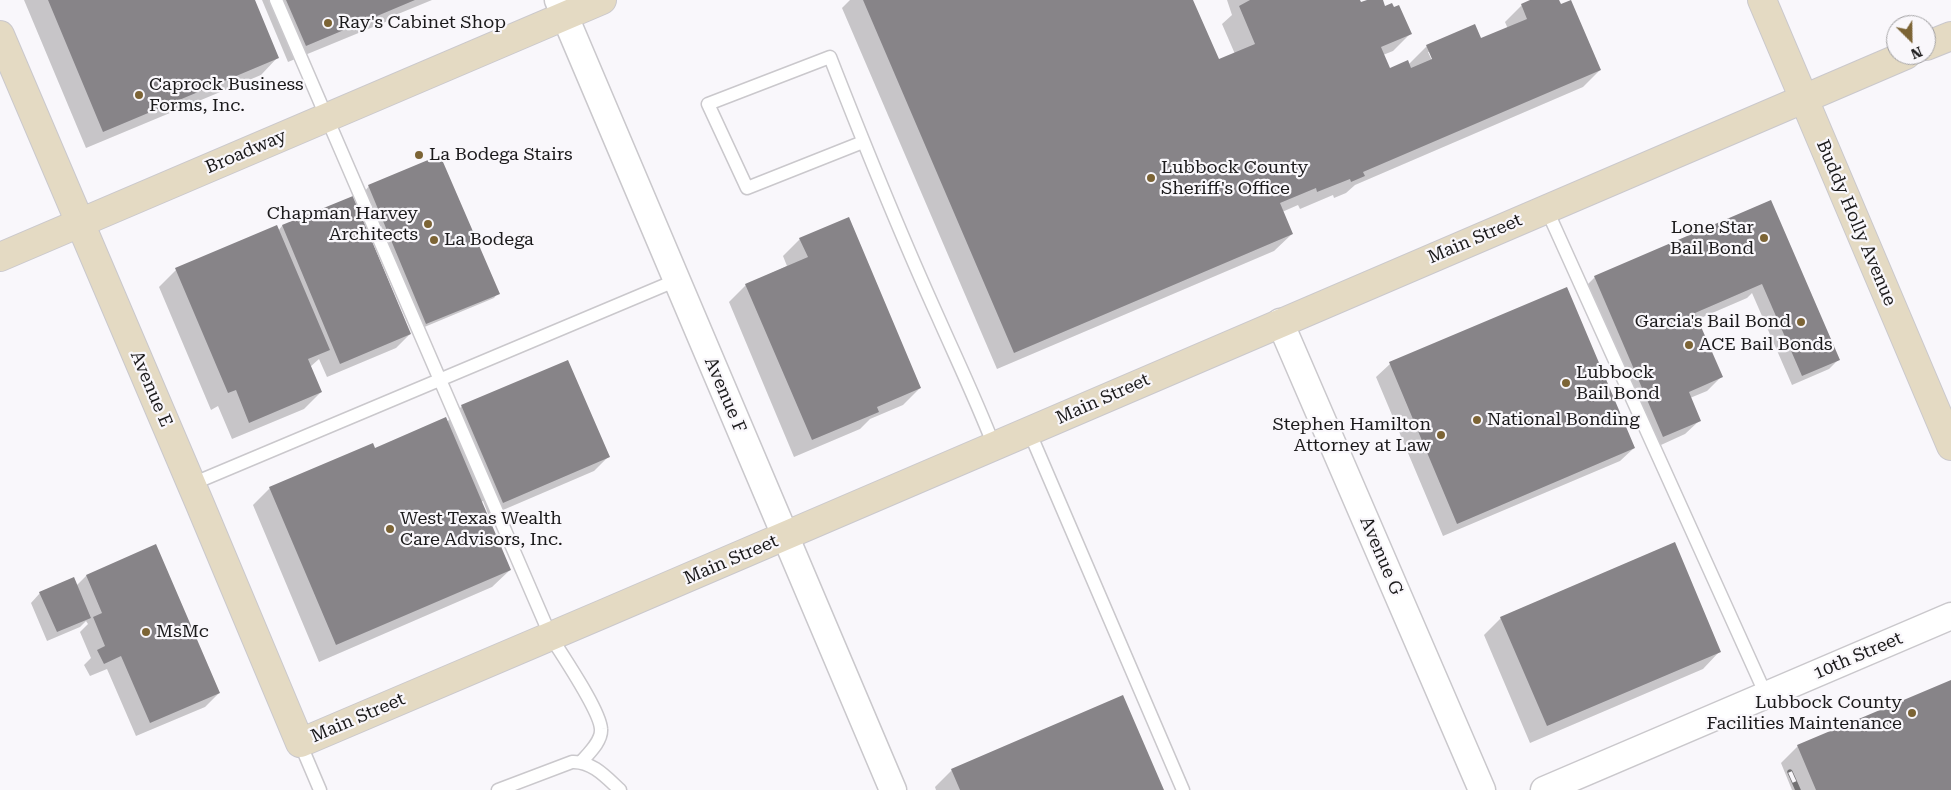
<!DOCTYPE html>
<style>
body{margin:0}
#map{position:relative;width:1951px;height:790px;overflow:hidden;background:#f9f7fb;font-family:"Roboto Serif",serif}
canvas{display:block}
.north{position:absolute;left:1886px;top:15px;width:50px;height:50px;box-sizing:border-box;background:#f9f7fb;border:1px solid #a09fa1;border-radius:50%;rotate:157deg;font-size:14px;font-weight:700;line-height:20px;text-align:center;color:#1b1a1b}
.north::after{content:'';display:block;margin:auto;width:18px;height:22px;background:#7c6435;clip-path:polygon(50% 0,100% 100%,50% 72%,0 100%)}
</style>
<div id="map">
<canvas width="1951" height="790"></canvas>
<div class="north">N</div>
</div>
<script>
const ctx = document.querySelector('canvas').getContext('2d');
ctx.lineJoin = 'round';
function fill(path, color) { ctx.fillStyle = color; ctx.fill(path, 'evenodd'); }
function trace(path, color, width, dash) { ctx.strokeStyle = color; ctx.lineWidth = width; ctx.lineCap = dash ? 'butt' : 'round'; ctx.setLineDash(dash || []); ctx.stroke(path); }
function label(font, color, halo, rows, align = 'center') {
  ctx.font = font + ' "Roboto Serif",serif'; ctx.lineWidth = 4.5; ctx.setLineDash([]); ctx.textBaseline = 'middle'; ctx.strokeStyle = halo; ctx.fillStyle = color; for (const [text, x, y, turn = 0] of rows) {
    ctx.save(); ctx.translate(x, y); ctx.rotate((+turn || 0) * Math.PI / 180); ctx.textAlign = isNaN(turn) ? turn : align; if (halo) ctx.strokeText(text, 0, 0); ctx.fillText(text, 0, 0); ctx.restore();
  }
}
const shadow = new Path2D(`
 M24,0H254L278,57L261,75L86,148Z
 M262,0H432L398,14L395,18L288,62Z
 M850,0H1192L1218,61L1235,54L1222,24L1232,15L1227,0H1359L1361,4L1370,0H1381L1385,8L1410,34L1393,51L1383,55L1389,70L1408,65L1427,46L1481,40L1508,29L1505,22L1522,5L1533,0H1558L1600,70L1583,87L1355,185L1346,193L1334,198L1333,195L1300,209L1298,205L1282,212L1292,234L1274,251L997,369L842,8ZM1428,52H1431L1434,65Z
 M369,186L498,293L494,298L422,328L365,191Z
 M352,197L410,334L396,348L327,377L319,359L310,367L321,392L304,409L232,439L218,406L211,410L159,287L176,270L278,231L282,226Z
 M1770,201L1838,360L1829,369L1792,385L1752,293L1747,298L1696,320L1721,377L1707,391L1690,398L1699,421L1685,434L1650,450L1581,291L1595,277Z
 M800,239L920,388L903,405L870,419L860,429L794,457L729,302L746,285L787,266L783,256Z
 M1567,289L1634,448L1620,461L1443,536L1376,377L1390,364Z
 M462,406L608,457L594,471L489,516L483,501L481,502L510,570L492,587L319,662L253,505L270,488L447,422Z
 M155,546L219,693L205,707L136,736L107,669L90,676L84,665L91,658L80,632L88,624L86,621L80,627L47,641L31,603L40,593L76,586L86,576Z
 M1501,618L1720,651L1703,669L1530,743L1484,635Z
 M1951,681V790H1792L1781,763L1798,746Z
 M952,770L1163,790H936L935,787Z`);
const building = new Path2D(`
 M48,0H255L279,58L103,132Z
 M286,0H415L306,46Z
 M863,0H1193L1219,59L1255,44L1239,6L1250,0H1360L1361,2L1367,0H1383L1385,6L1392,3L1394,7L1399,5L1412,34L1381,47L1390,68L1408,60L1411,68L1432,59L1426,45L1475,24L1481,38L1527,19L1521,4L1530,0H1559L1561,4L1571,0L1601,70L1363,172L1365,176L1351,182L1350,179L1317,192L1316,188L1280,203L1293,234L1014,353Z
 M440,155L500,294L426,324L368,185Z
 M353,196L411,334L340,364L282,225Z
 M1771,200L1840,360L1802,376L1762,284L1695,313L1723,377L1689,392L1701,421L1663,437L1594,276Z
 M849,217L921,388L877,407L879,412L812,440L745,284L808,257L799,238Z
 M277,225L330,350L308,359L322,392L249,423L236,390L228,393L175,268Z
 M1567,287L1635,448L1457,524L1389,362Z
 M568,360L610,457L503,503L461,405Z
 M446,417L511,570L336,645L269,487L373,443L375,448Z
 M1675,542L1721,652L1547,726L1500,617Z
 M156,544L220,693L150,723L121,656L104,664L97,650L105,646L93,617L102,613L86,575Z
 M74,577L91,618L57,632L39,592Z
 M1951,680V790H1816L1797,745Z
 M1123,695L1164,790H960L951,769Z`);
const lane = new Path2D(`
 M276,0L551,637C562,655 600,710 601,729C602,741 589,753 582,761
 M863,142L747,188L708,104L830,57C864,144 899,231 938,317C957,360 977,402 994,446
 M1546,208L1766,695
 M1029,431L1183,790
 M192,484L677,280
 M300,743L320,790
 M498,790L572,762C592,761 606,777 620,790`);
const street = new Path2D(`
 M558,0L893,790
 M1280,322L1482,790
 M1544,790L1951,616`);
const secondary = new Path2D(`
 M1762,0L1951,446
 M0,35L199,502L300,743C836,516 1369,283 1906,55
 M1926,46L1951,36
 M0,257L602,0`);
const rail = new Path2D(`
 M1790,772L1798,790`);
const markers = [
 [328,23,5,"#7c6435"],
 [139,95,5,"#7c6435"],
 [419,155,5,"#7c6435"],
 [1151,178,5,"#7c6435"],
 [428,224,5,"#7c6435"],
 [1764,238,5,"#7c6435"],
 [434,240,5,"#7c6435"],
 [1801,322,5,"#7c6435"],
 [1689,345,5,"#7c6435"],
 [1566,383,5,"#7c6435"],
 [1477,420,5,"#7c6435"],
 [1441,435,5,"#7c6435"],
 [390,529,5,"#7c6435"],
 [146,632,5,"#7c6435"],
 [1912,713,5,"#7c6435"]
];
const poiNames = [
 ["Ray's Cabinet Shop",338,23],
 ["Caprock Business",149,85],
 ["Forms, Inc.",149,106],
 ["La Bodega Stairs",429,155],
 ["Lubbock County",1161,168],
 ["Sheriff's Office",1161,189],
 ["Chapman Harvey",418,214,"right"],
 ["Architects",418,235,"right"],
 ["Lone Star",1754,228,"right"],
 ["Bail Bond",1754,249,"right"],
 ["La Bodega",444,240],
 ["Garcia's Bail Bond",1791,322,"right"],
 ["ACE Bail Bonds",1699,345],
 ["Lubbock",1576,373],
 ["Bail Bond",1576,394],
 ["National Bonding",1487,420],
 ["Stephen Hamilton",1431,425,"right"],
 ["Attorney at Law",1431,446,"right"],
 ["West Texas Wealth",400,519],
 ["Care Advisors, Inc.",400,540],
 ["MsMc",156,632],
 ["Lubbock County",1902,703,"right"],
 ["Facilities Maintenance",1902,724,"right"]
];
const streetNames = [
 ["Broadway",246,152,-23],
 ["Buddy Holly Avenue",1856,223,67],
 ["Main Street",1475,239,-23],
 ["Avenue E",151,389,67],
 ["Avenue F",725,395,67],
 ["Main Street",1103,399,-24],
 ["Avenue G",1381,556,67],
 ["Main Street",731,560,-23],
 ["10th Street",1858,656,-23],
 ["Main Street",358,718,-23]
];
fill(shadow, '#0003');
fill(building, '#878488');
trace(lane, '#cac8cc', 15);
trace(street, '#cac8cc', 29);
trace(secondary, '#cac8cc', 30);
trace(lane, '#fff', 12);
trace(street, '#fff', 26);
trace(secondary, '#e4dac3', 28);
trace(rail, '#727173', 5.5);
trace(rail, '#f9f7fb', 4, [11]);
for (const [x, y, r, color] of markers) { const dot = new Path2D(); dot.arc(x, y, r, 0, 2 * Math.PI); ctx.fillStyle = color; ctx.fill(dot); trace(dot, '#f9f7fb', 2); }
label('18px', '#1b1a1b', '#f9f7fb', poiNames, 'left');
label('18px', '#1b1a1b', '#f9f7fb', streetNames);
</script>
